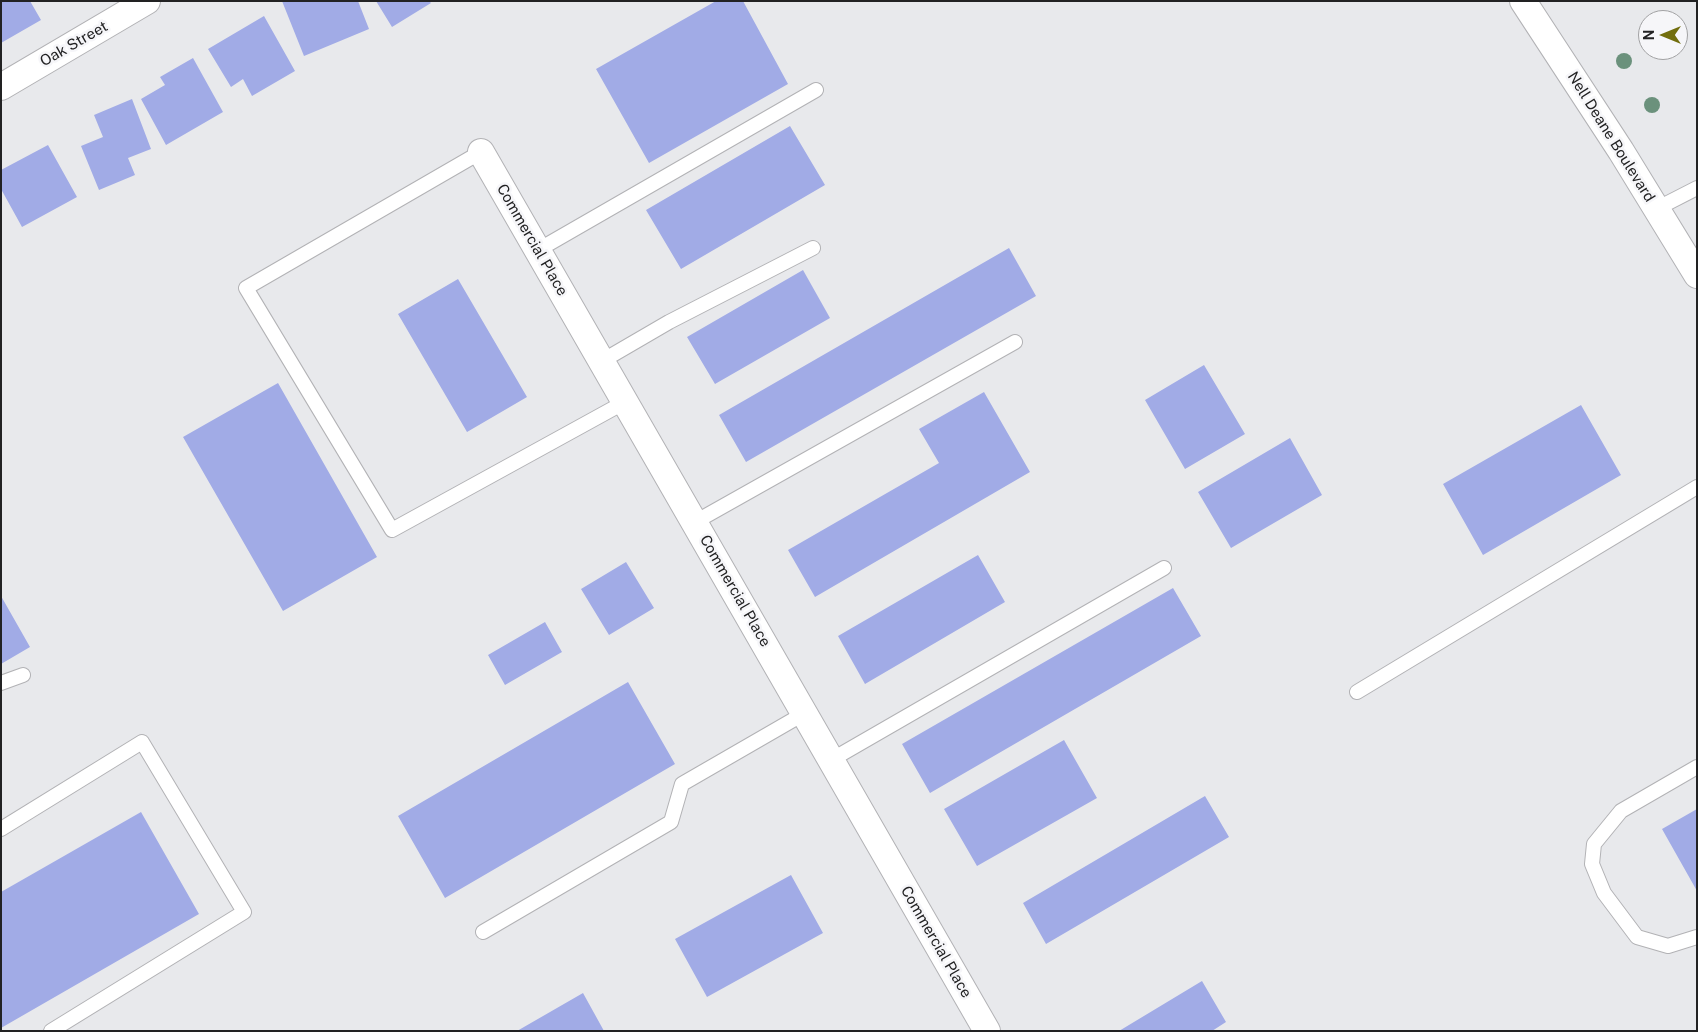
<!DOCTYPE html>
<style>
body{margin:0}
#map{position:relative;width:1698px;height:1032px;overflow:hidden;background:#e8e9ec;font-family:"Public Sans",sans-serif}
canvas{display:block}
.frame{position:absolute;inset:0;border:2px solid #222223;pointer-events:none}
.north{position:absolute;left:1638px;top:10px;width:50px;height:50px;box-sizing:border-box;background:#f6f6f9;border:1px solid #a1a1a3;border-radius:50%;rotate:270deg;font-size:14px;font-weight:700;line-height:20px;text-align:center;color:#222223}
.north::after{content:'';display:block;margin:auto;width:18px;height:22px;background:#726e0e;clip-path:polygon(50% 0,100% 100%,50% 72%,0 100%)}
</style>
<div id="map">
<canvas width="1698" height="1032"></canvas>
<div class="frame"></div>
<div class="north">N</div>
</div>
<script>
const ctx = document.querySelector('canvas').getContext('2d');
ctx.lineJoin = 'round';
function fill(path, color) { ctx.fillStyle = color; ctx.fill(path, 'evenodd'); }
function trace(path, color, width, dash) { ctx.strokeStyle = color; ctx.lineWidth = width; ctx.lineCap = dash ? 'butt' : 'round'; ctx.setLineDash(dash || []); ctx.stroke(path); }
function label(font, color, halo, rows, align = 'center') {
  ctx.font = font + ' "Public Sans",sans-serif'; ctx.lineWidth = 5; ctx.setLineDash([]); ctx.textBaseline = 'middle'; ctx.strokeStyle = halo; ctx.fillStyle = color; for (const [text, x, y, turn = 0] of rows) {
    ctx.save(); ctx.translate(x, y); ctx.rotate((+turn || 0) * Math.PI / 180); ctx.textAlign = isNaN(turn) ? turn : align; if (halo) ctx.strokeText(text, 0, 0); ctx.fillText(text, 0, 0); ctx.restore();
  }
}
const building = new Path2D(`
 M1,1H30L41,20L1,43Z
 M282,1H358L369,29L304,56Z
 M376,1H429L431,3L392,27Z
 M716,1H743L788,84L649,163L596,69Z
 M264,16L295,71L252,96L243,79L231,87L208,49Z
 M193,58L223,112L166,145L141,99L165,85L160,77Z
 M132,99L151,149L128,158L135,175L99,190L81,146L103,137L94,115Z
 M790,126L825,185L681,269L646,210Z
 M48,145L77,197L22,227L1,189V170Z
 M1009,248L1036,296L746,462L719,415Z
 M803,270L830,318L715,384L687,337Z
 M458,279L527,397L467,432L398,314Z
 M1204,365L1245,434L1185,469L1145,400Z
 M278,383L377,557L283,611L183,437Z
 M984,392L1030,472L815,597L788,550L939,463L919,429Z
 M1581,405L1621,475L1483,555L1443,484Z
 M1290,438L1322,495L1231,548L1198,492Z
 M978,555L1005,602L865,684L838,636Z
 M626,562L654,608L609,635L581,589Z
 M1173,588L1201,636L930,793L902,744Z
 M1,596L30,647L1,664Z
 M545,622L562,652L505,685L488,655Z
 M628,682L675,764L445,898L398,816Z
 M1064,740L1097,798L977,866L944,809Z
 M1205,796L1229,837L1046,944L1023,903Z
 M1697,809V891L1662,829Z
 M141,812L199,914L1,1028V892Z
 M791,875L823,933L707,997L675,939Z
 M1202,981L1226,1022L1212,1031H1119Z
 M583,993L604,1031H517Z`);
const service = new Path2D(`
 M481,152L246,288L392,530L625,402
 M1656,209L1697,188
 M538,250L816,90
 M602,361L669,322L813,248
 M695,522L1015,342
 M1,683L23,675
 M1357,692L1697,487
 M831,760L1164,568
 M1697,767L1621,811L1594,844L1592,864L1604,893L1637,937L1668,946L1697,937
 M1,829L142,742L244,912L51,1031
 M483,932L671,822L682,784L805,713`);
const minor = new Path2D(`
 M1523,1L1621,151L1697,275
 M1,87L147,1
 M481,152L987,1031`);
const trees = [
 [1624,61],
 [1652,105]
];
const streetNames = [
 ["Oak Street",74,44,-30],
 ["Nell Deane Boulevard",1611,137,58],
 ["Commercial Place",532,240,60],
 ["Commercial Place",735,591,60],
 ["Commercial Place",936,942,60]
];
fill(building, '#a1abe6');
trace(service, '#b2b2b5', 16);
trace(minor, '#b2b2b5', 28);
trace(service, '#fff', 14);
trace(minor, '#fff', 26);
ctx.fillStyle = '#6b917c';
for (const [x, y] of trees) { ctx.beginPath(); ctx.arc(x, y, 8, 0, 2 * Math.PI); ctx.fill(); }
label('15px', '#222223', '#f6f6f9', streetNames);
</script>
